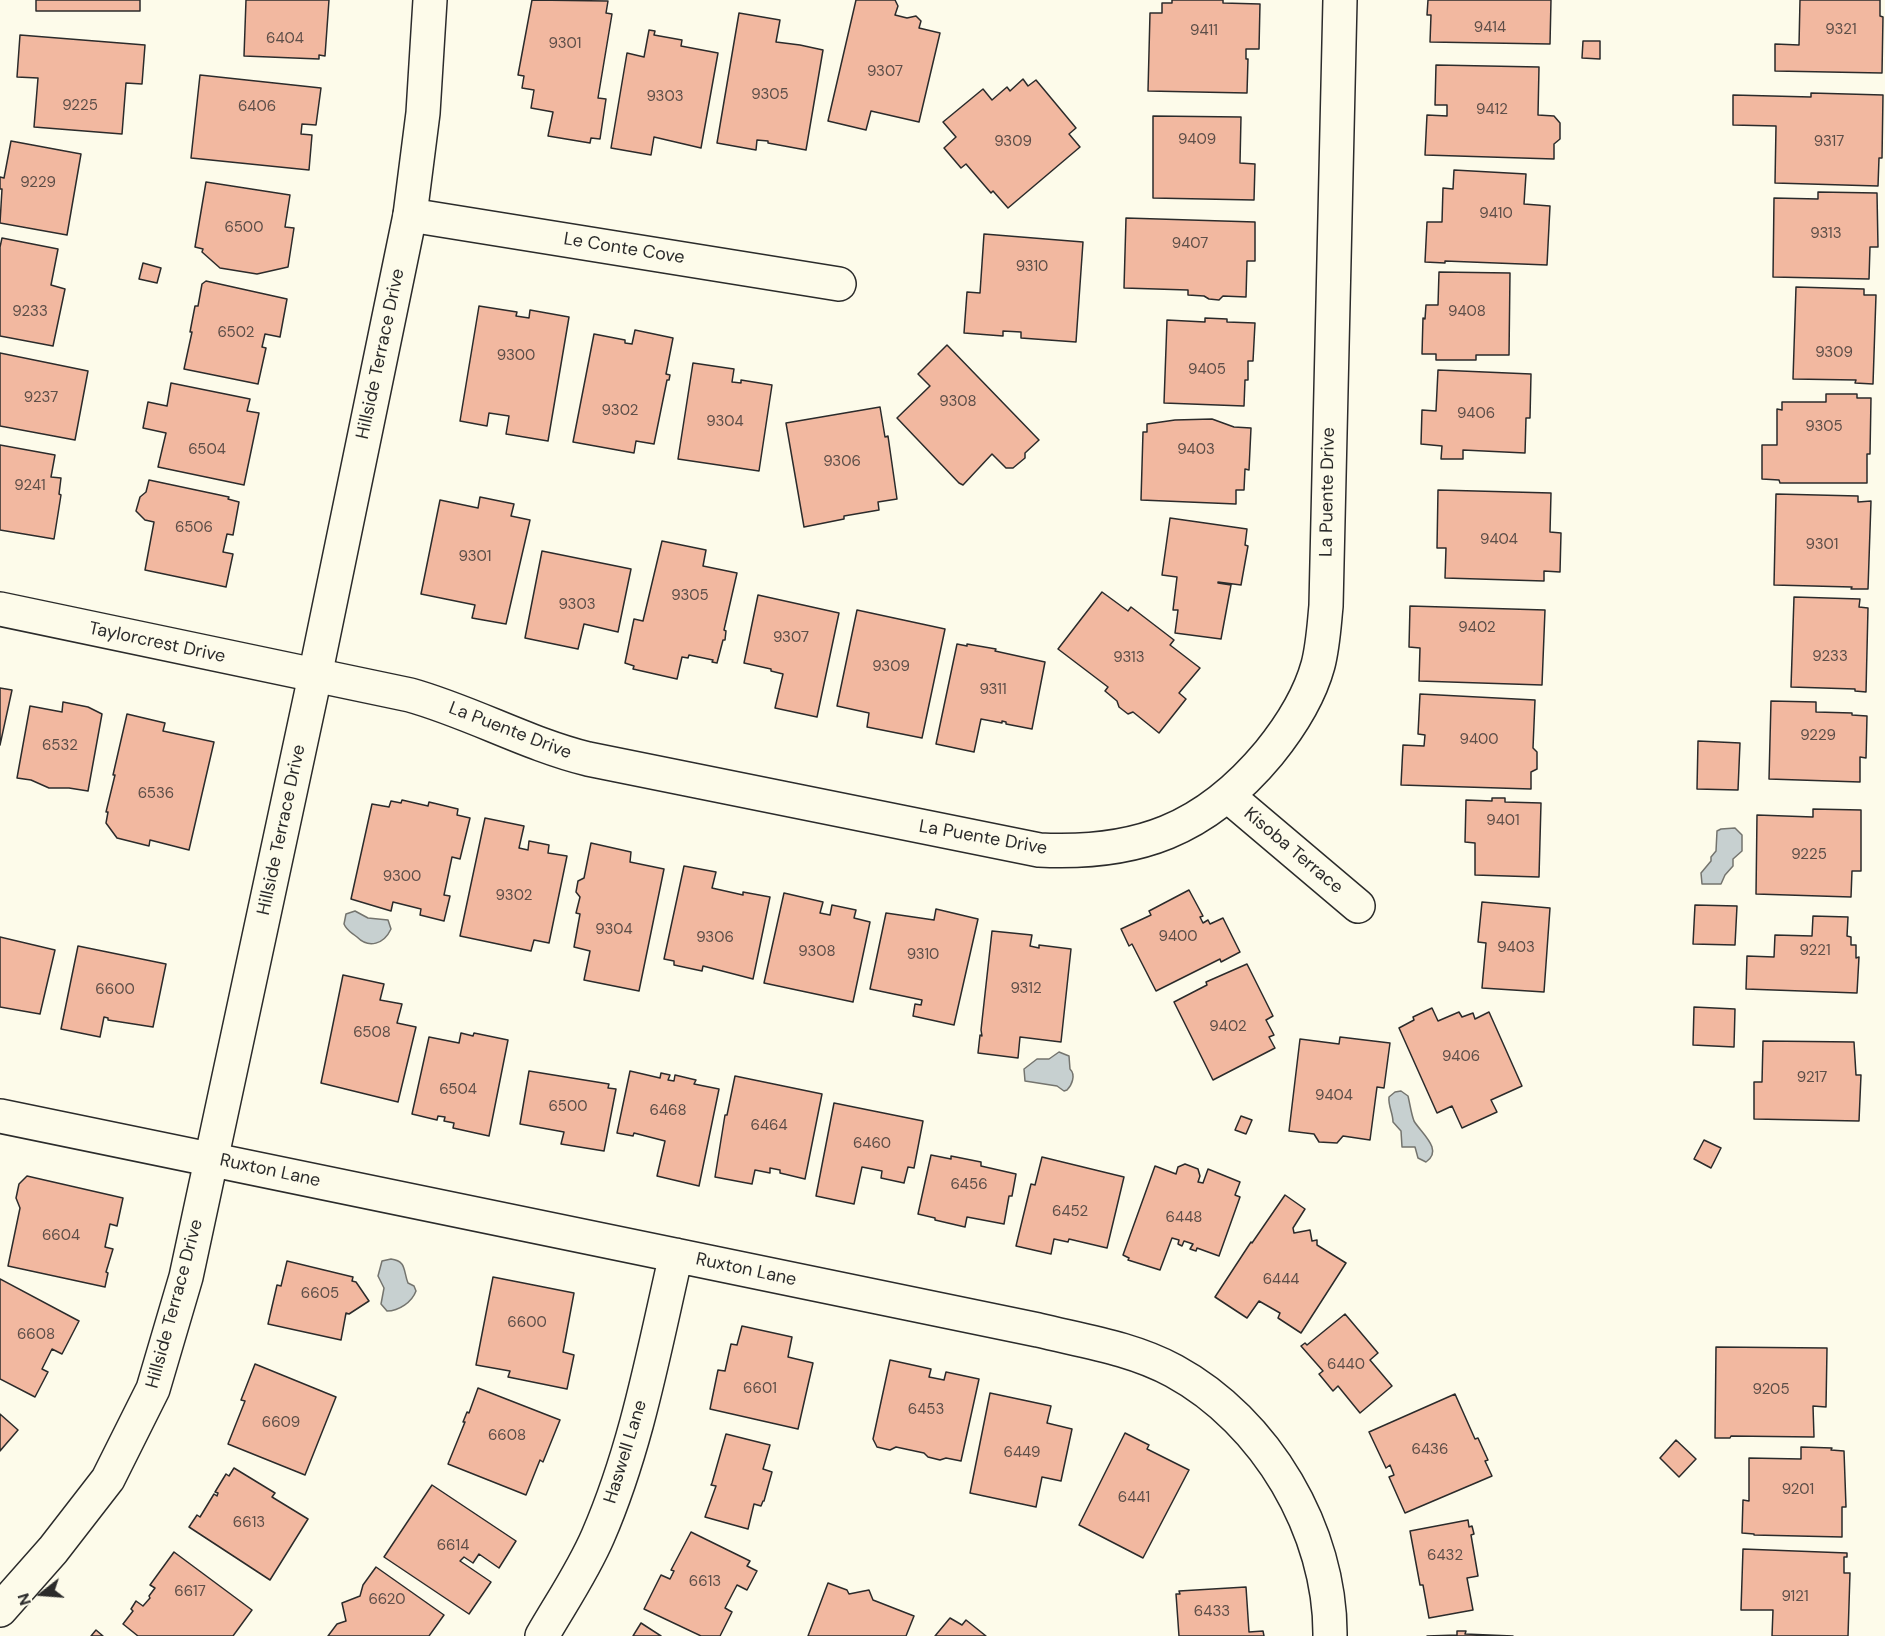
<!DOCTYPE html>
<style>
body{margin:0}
#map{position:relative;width:1885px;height:1636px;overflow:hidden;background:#fdfbea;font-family:"DM Sans",sans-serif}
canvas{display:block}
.north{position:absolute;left:12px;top:1564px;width:60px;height:60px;-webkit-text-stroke:4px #fdfbea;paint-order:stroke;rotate:253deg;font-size:16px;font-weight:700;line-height:24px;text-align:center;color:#2b2b2b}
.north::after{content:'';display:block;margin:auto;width:21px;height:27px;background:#2b2b2b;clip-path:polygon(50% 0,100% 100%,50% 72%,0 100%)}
</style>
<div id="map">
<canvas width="1885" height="1636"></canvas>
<div class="north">N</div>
</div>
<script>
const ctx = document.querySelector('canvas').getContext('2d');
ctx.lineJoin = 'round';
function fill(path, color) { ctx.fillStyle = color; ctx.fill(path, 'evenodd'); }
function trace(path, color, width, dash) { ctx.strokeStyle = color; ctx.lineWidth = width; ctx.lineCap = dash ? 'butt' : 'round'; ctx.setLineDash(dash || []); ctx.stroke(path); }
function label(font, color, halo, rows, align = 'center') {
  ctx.font = font + ' "DM Sans",sans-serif'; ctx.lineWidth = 4.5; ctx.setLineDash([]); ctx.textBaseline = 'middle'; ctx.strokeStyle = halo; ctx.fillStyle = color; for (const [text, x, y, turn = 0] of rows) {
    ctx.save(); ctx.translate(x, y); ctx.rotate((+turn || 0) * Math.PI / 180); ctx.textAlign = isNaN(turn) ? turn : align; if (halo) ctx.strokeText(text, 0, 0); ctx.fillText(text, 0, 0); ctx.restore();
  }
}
const water = new Path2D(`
 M1735,828L1742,835V851L1733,859V866L1725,875L1721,884H1702L1701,873L1711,861V857L1716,851L1717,831L1721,829Z
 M355,911L368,918L388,920L391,929C384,944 369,949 357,937C351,932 347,931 344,924L346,914Z
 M1059,1052L1069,1056L1070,1069C1076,1075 1072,1085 1067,1090L1064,1091L1057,1086L1025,1081L1024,1069L1037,1059H1049Z
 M1401,1091L1408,1096C1410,1104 1411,1113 1414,1121C1421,1133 1444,1150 1426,1162L1418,1158L1415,1147H1402L1401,1131L1393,1122C1393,1113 1388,1106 1389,1097L1395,1092Z
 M391,1259C407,1261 403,1271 408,1283L414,1286L416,1291C412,1302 399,1311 387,1311L381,1304L384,1288L378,1276L382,1261Z`);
const building = new Path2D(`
 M36,0H140V11H36Z
 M246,0H329L325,56L319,55V59L244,56Z
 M532,0L608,1L606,13L612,14L598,98L606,99L600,139L591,138L590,143L548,136L553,112L531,108L534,90L522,88L524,76L518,75Z
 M856,0H895L898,6L895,15L907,18L916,16L921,21L919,28L940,33L919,122L871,111L866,130L828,121Z
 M1172,0H1223V3L1260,4L1259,49H1246V59H1248L1247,93L1148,91L1150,13H1162V3H1172Z
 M1428,0H1551L1550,44L1430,42L1431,15H1427Z
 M1800,0H1880V16L1883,17L1882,73L1775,71V44L1799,45Z
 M739,13L780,20L776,42L800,45L823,50L806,150L768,143V141L757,140L756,150L717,143Z
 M649,30L655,31L654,35L682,40L681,46L718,53L701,148L654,137L651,155L611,148L627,53L644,57Z
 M20,35L145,45L142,84L126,83L122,134L34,127L38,78L17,77Z
 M1583,41H1600V59L1582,58Z
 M1436,65L1539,67L1538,115L1554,116L1560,123V139L1554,144V159L1425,155L1427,115L1447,116V105H1435Z
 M200,75L321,88L316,125L302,124L301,134L312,135L309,170L191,158Z
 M1023,79L1028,86L1036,80L1076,128L1069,134L1080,147L1008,208L993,191L991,193L966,164L961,168L944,148L956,137L943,122L983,89L992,100L1007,87L1010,91Z
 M1811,93L1883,95L1882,158H1879L1878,186L1775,183L1776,126L1733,125V95L1811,97Z
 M1153,116L1241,117L1240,163L1255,164L1254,200L1153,198Z
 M11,141L81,154L67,235L0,223L2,189H0V177L4,178Z
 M1454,170L1526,174L1524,204L1550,206L1547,265L1445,261V263L1425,262L1427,222H1442L1443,188L1453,189Z
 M206,182L290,195L285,227L294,228L288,267L257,274L220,268L202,252L203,249L195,247Z
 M1818,192L1877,193L1878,247H1870L1869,279L1773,277L1774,198L1818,199Z
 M1126,218L1255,222V261H1247L1246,297L1223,296L1219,300L1209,299L1204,296L1188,295V290L1124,288Z
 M984,234L1083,242L1076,342L1021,338V332L1003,331V336L964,333L967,292L980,293Z
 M2,238L58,249L51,285L65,289L53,346L0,336V247Z
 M143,263L161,268L157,283L139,279Z
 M1439,272L1510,273L1509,355H1476V360H1436V354H1422L1423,318L1425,319L1426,305H1438Z
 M206,281L287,299L280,337L265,334L262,347L266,348L258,384L184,369L192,332H190L195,306H198L202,284Z
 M1796,287L1864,289V295H1876L1873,384L1855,383L1856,380L1793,379Z
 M479,306L517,312L516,316L529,318L530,310L569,317L548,441L506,434L509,416L489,413L487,426L460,421Z
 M1205,318L1227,319V322L1255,323L1253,361H1248V380H1245L1244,406L1164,403L1167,320L1205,322Z
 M635,330L673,338L666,374L670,375L669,380H667L654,444L636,441L634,453L573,442L594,334L625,340V343L632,344Z
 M947,345L1039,440L1025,453V458L1013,468H1006L992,454L963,485L959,483L897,418L930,386L918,374Z
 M0,353L88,371L75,440L0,426Z
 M693,363L734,369L732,382L741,383V380L772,385L759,471L678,459Z
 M1438,370L1531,374L1530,418H1526L1525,453L1463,450V459H1441L1442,446L1421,444L1422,410L1436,411Z
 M171,383L250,399L247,411L259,413L244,485L158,467L166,433L143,428L148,402L167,406Z
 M1826,394H1857V398H1871L1870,454H1867V483H1780L1779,480L1762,479V445H1777V409L1782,410V402H1826Z
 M880,407L885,437L888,436L897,499L878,502L879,510L844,516V519L804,527L786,423Z
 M1212,419L1234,427L1251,428L1249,470L1245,469L1244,490H1236V504L1141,500L1143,432H1147V424L1175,420Z
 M0,445L55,455L51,477L61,478L59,494L61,495L54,539L0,530Z
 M149,480L229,497L228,499L239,502L233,535L227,534L223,552L233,554L226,587L145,570L154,522L145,520L136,511L140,497L146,492Z
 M1438,490L1551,493L1550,532L1561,533L1560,572L1544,571V581L1445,578L1446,548H1437Z
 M1776,494L1858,496V502L1871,501L1868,589H1851L1852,587L1774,585Z
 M480,497L514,504L511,516L530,520L506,624L472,618L475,605L421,594L440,500L478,508Z
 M1170,518L1247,529L1245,545L1248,546L1241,585L1218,582V583L1231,585L1221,639L1175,633L1178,610H1173L1177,577L1162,575Z
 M662,541L706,550L703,566L737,573L724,630L726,631L725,640H723L717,663L712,662L713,660L689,655L688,658L682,657L677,679L633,669L634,666L625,663L634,619L643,621Z
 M542,551L631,569L618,632L584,624L578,649L525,638Z
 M1102,592L1128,611L1131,607L1174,640L1170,645L1200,668L1179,693L1186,699L1159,733L1133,712L1128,714L1119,707L1117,701L1105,691L1108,687L1058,649Z
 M758,595L839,613L817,717L775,708L783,674L771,671V669L744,663Z
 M1794,597L1860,599L1859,607L1868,608L1866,692L1855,691V689L1791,687Z
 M1410,606L1545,610L1542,685L1419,681L1420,648L1409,647Z
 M857,610L945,629L922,738L867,727L869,713L837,706Z
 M957,644L967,646V644L996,649L995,651L1045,662L1032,729L1006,724V722L1002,721V723L981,719L974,752L936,744Z
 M0,688L12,690L0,745Z
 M1420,694L1535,700L1533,748L1537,752V769L1531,772V789L1401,785L1403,745L1424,746L1425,735L1418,734Z
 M1771,701L1816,702V712L1852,713V715L1867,716L1866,758L1860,757V782L1769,779Z
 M63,702L88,707L102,714L88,791L69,788H49L31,780L17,778L30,706L62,712Z
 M127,714L165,723L163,731L214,742L189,850L150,840L149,846L117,838L106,823L108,812H106L115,775H113Z
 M1698,741L1740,743L1738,790L1697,789Z
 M1492,798H1505V802L1541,803L1539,877L1475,875V843L1465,842L1466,800L1492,801Z
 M402,800L428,806L429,802L458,809L457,815L470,818L460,859L452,857L444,895L450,896L444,921L420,915L421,909L393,902L391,911L351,899L372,804L389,807L391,801L401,803Z
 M1813,809L1861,810V871H1852L1851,897L1756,894L1757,815L1813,817Z
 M485,818L524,826L519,848L528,850L529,841L549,845L548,853L567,856L549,943L534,940L531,951L460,936Z
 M591,843L631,852L630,862L664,869L639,991L584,980L590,951L574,947L580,914L576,913L580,897L576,892L578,881L584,878Z
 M684,866L716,872L712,888L743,895V892L770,897L753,979L703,966L702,971L674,965V961L664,959Z
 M1189,890L1203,916L1200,917L1203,923L1208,920L1210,924L1223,918L1240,952L1221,962L1220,959L1156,991L1132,944L1129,946L1121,929L1151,915L1149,911Z
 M784,893L823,902L820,913L830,915L832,905L856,910L854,918L870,922L853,1002L764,983Z
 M1482,902L1550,908L1544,992L1482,988L1486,943L1478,942Z
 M1695,905L1737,906L1735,945L1693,944Z
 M936,909L978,919L954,1025L913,1016L915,1004L921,1005L922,1000L870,989L886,913L934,920Z
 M1813,916L1848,917L1847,936L1851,937V945H1856V958L1859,957L1857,993L1746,989L1747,956L1774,957L1775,935L1812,936Z
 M992,931L1032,935L1030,946L1039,948V945L1071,949L1061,1042L1020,1037L1018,1058L978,1053L980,1035L982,1036L981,1030Z
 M0,937L55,950L40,1014L0,1007Z
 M78,946L166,964L153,1027L108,1020V1018L104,1017L100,1037L61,1029Z
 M1247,964L1273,1016L1266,1020L1274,1035L1269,1037L1275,1048L1213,1080L1174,1002L1207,985L1206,982Z
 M343,975L384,984L380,1000L402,1004L397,1023L416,1027L398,1102L321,1083Z
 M1694,1007L1735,1009L1734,1047L1693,1045Z
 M1432,1008L1438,1021L1459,1012L1462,1017L1473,1013L1475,1019L1489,1012L1522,1086L1491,1100L1497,1112L1462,1128L1452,1106L1437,1113L1399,1028L1414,1020L1413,1017Z
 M461,1033L473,1036L474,1033L508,1040L489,1136L453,1128L454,1123L444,1121L445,1117L438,1116L437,1120L412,1114L429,1037L459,1043Z
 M1340,1037L1390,1043L1384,1088L1377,1087L1370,1140L1343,1136L1337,1143L1319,1142L1314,1134L1289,1131L1300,1039L1339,1044Z
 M1763,1041L1854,1042L1856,1075H1861L1859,1121L1754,1119V1082H1762Z
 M529,1071L609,1084L608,1088L616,1089L604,1151L561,1144L564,1132L520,1124Z
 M630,1071L660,1078L661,1073L670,1075L668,1080L674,1081L675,1075L696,1080L694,1084L719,1089L699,1186L657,1176L665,1141L634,1133L633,1136L617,1133Z
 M735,1076L822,1094L805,1179L780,1173V1170L770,1168V1173L755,1170L752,1184L715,1177L725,1115H727Z
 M834,1103L923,1121L914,1168L908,1167L904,1183L881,1178L882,1171L862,1167L854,1204L816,1196Z
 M1241,1116L1252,1120L1246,1134L1235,1130Z
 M1704,1140L1721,1148L1711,1168L1694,1159Z
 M931,1155L951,1159V1156L981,1162V1166L1016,1174L1012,1196H1009L1004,1224L967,1217L965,1227L935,1220V1218L918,1214Z
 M1042,1157L1124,1177L1107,1248L1069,1239L1068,1242L1054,1239L1051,1254L1016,1246L1031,1184L1035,1185Z
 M1185,1164L1198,1169L1200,1176L1198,1182L1203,1183L1208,1169L1240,1182L1235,1195L1240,1197L1219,1256L1197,1248L1196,1251L1190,1249L1193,1244L1184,1241L1182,1246L1178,1244L1179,1240L1172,1238L1160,1270L1128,1260L1129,1258L1123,1255L1155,1166L1176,1174L1178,1167Z
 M27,1176L123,1198L117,1226L110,1224L105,1247L113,1249L106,1272L108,1273L105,1287L8,1266L20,1208L16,1198L19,1184Z
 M1285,1195L1305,1209L1293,1228L1294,1233L1310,1230L1312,1241L1317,1240V1245L1346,1263L1301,1333L1278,1318L1280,1313L1259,1301L1247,1318L1215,1297L1251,1242L1252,1243Z
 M287,1261L353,1277L352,1281L356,1282L369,1301L349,1314L346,1313L341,1340L268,1324L277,1285L281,1286Z
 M493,1277L574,1293L563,1352L574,1355L567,1389L508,1377L510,1371L476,1365Z
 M0,1279L79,1321L62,1354L52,1349L42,1369L48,1372L35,1397L0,1379Z
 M1345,1314L1378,1353L1370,1360L1392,1386L1360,1413L1338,1386L1333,1391L1319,1374L1323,1371L1301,1346L1305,1343L1307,1345Z
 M742,1326L792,1337L788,1357L813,1363L798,1429L710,1409L718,1370L725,1371L731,1344L737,1345Z
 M1716,1347L1827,1348L1826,1407L1813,1406L1814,1437L1731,1436L1730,1438H1715Z
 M890,1360L931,1369L929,1377L944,1380L946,1372L979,1379L961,1461L946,1458L940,1460L928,1457L924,1453L896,1447L890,1450L877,1447L873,1439Z
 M255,1364L336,1397L305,1475L228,1444L245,1401L241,1400Z
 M478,1388L560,1420L543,1462L540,1460L526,1495L448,1464L465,1422H463L467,1412L469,1413Z
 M990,1393L1051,1406L1047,1423L1072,1429L1061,1481L1042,1477L1036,1507L970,1493Z
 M1455,1394L1475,1439L1478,1438L1488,1460L1485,1461L1492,1476L1405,1513L1389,1477L1394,1475L1390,1465L1386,1468L1369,1432Z
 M0,1414L18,1430L0,1451Z
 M1125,1433L1149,1445L1147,1449L1189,1470L1143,1558L1079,1525Z
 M726,1434L770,1445L763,1469L772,1472L764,1501H763L761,1506L754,1504L748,1529L705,1517L716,1486L711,1485L712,1483Z
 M1676,1440L1696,1459L1679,1477L1660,1458Z
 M1801,1447L1832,1448L1831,1450L1844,1451L1846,1507H1842V1537L1754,1535V1534L1742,1533L1743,1500L1749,1501V1458L1801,1459Z
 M234,1468L275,1493L272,1497L308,1519L270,1580L189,1527L197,1515L200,1517L214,1494L217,1496L218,1493L215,1492L226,1474L229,1476Z
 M432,1485L516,1541L499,1568L479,1554L473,1563L464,1557L460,1561L491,1582L469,1614L384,1557Z
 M1468,1520L1469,1527L1472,1526L1474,1534L1471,1535L1478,1576L1467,1578L1473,1610L1429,1618L1423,1585H1420L1410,1531Z
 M691,1532L750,1561L747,1566L757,1571L747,1590L737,1585L725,1608L732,1612L720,1636H701L644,1609L661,1575L670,1579L674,1571L671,1570Z
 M1743,1549L1847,1553V1557H1844V1573H1850L1848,1636H1772L1773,1610H1741Z
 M174,1552L252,1610L233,1636H138L123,1624L133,1611L131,1609L136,1601L143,1606L150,1598L149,1596L155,1588L150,1585Z
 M376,1567L444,1615L429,1636H328L337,1624L346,1621L342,1603L360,1596L363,1585Z
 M828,1583L847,1590L849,1594L869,1590L873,1600L914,1616L906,1636H808Z
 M1246,1587L1249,1632L1263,1631L1264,1636H1179L1176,1594H1180L1179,1591Z
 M950,1618L962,1625L966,1620L986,1636H935Z
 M641,1623L661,1636H633Z
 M96,1630L103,1636H91Z
 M1457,1631H1466L1465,1634L1513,1636H1427L1457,1635Z`);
const minor = new Path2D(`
 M410,215L839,284
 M0,609L410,695C471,712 527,744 588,759L1039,850C1137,855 1205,830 1269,753C1290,727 1309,698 1318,665C1323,646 1324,626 1326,606L1340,0
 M1228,796L1358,906
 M0,1116L1038,1330C1083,1341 1132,1348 1174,1371C1266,1421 1331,1531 1330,1636
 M542,1636C561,1603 583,1571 598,1536C637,1446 654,1350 676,1255`);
const tertiary = new Path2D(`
 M0,1610L53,1550L108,1479L153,1389L186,1277L315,676L410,215L423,113L430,0`);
const numberNames = [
 ["9414",1490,28],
 ["9321",1841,30],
 ["9411",1204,31],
 ["6404",285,39],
 ["9301",565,44],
 ["9307",885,72],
 ["9305",770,95],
 ["9303",665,97],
 ["9225",80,106],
 ["6406",257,107],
 ["9412",1492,110],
 ["9409",1197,140],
 ["9309",1013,142],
 ["9317",1829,142],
 ["9229",38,183],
 ["9410",1496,214],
 ["6500",244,228],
 ["9313",1826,234],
 ["9407",1190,244],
 ["9310",1032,267],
 ["9233",30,312],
 ["9408",1467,312],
 ["6502",236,333],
 ["9309",1834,353],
 ["9300",516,356],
 ["9405",1207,370],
 ["9237",41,398],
 ["9308",958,402],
 ["9302",620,411],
 ["9406",1476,414],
 ["9304",725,422],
 ["9305",1824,427],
 ["6504",207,450],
 ["9403",1196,450],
 ["9306",842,462],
 ["9241",30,486],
 ["6506",194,528],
 ["9404",1499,540],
 ["9301",1822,545],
 ["9301",475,557],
 ["9305",690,596],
 ["9303",577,605],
 ["9402",1477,628],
 ["9307",791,638],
 ["9233",1830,657],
 ["9313",1129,658],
 ["9309",891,667],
 ["9311",993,690],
 ["9229",1818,736],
 ["9400",1479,740],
 ["6532",60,746],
 ["6536",156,794],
 ["9401",1503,821],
 ["9225",1809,855],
 ["9300",402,877],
 ["9302",514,896],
 ["9304",614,930],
 ["9400",1178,937],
 ["9306",715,938],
 ["9403",1516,948],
 ["9221",1815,951],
 ["9308",817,952],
 ["9310",923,955],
 ["9312",1026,989],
 ["6600",115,990],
 ["9402",1228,1027],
 ["6508",372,1033],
 ["9406",1461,1057],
 ["9217",1812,1078],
 ["6504",458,1090],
 ["9404",1334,1096],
 ["6500",568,1107],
 ["6468",668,1111],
 ["6464",769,1126],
 ["6460",872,1144],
 ["6456",969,1185],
 ["6452",1070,1212],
 ["6448",1184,1218],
 ["6604",61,1236],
 ["6444",1281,1280],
 ["6605",320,1294],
 ["6600",527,1323],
 ["6608",36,1335],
 ["6440",1346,1365],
 ["6601",760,1389],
 ["9205",1771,1390],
 ["6453",926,1410],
 ["6609",281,1423],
 ["6608",507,1436],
 ["6436",1430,1450],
 ["6449",1022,1453],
 ["9201",1798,1490],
 ["6441",1134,1498],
 ["6613",249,1523],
 ["6614",453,1546],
 ["6432",1445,1556],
 ["6613",705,1582],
 ["6617",190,1592],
 ["9121",1795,1597],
 ["6620",387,1600],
 ["6433",1212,1612]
];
const streetNames = [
 ["Le Conte Cove",624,249,9],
 ["Hillside Terrace Drive",381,354,-78],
 ["La Puente Drive",1328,492,-89],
 ["Taylorcrest Drive",157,643,12],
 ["La Puente Drive",510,731,21],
 ["Hillside Terrace Drive",282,830,-78],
 ["La Puente Drive",983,838,10],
 ["Kisoba Terrace",1293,851,40],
 ["Ruxton Lane",270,1171,12],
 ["Ruxton Lane",746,1270,12],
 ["Hillside Terrace Drive",175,1304,-75],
 ["Haswell Lane",626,1452,-73]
];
fill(water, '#c7d0d0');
trace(water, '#74746e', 1.5);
fill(building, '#f2b8a0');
trace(building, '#2b2b2b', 1.5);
trace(minor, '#2b2b2b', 36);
trace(tertiary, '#2b2b2b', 36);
trace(minor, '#fdfbea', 33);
trace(tertiary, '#fdfbea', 33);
label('15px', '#5d4e48', null, numberNames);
label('18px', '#2b2b2b', '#fdfbea', streetNames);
</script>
